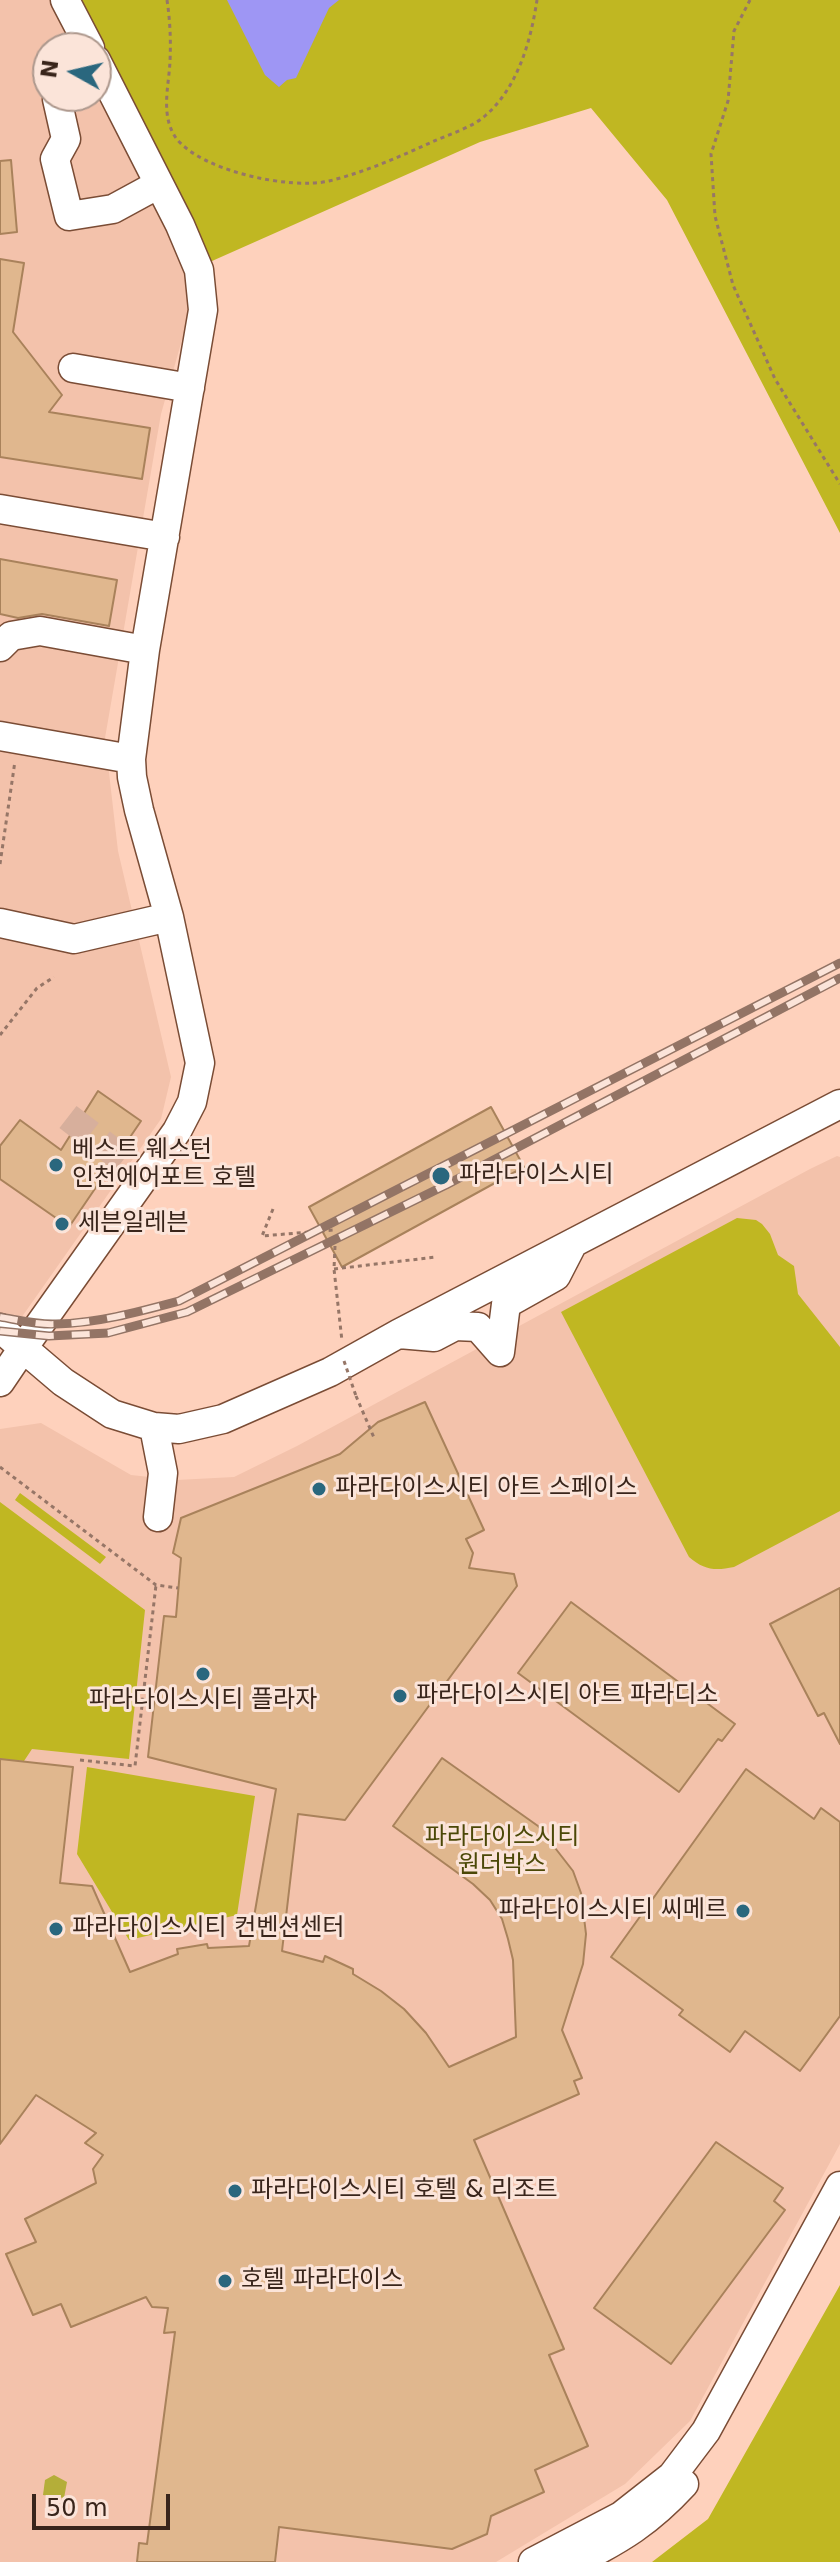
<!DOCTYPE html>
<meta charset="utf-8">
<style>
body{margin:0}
#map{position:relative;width:840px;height:2562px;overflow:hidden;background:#fed1bc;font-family:"DejaVu Sans",sans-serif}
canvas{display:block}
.north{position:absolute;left:32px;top:32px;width:80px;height:80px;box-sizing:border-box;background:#fbe4d9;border:2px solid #ad988d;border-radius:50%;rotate:278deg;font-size:22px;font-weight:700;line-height:32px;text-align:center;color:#39251b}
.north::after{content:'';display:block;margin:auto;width:28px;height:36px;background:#2a677e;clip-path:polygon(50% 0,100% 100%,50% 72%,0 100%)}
.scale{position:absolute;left:32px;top:2494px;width:138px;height:36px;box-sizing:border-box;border:4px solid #39251b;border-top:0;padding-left:10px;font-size:24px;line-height:28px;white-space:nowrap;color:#39251b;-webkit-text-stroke:6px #fbe4d9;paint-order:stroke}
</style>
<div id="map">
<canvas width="840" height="2562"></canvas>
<div class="north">N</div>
<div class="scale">50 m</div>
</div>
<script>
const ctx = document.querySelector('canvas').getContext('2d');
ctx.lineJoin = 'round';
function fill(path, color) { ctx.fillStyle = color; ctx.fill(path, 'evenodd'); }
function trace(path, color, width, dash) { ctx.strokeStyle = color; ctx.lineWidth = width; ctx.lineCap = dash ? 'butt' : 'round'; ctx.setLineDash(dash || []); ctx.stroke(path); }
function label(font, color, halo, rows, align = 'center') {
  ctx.font = font + ' "DejaVu Sans","Noto Sans KR",sans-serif'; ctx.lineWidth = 6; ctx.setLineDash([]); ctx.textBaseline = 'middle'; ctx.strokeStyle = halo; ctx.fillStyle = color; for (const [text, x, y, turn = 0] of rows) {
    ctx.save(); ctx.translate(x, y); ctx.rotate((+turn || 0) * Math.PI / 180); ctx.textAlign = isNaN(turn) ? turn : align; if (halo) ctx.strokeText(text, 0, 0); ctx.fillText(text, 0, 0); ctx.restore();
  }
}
const built = new Path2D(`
 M0,0H69L93,48H48V96H96V54L203,265L161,414L105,738L118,851L171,1077L161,1119L0,1348Z
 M837,1156L840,1157V2144L690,2421L625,2484L496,2562H0V1429L41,1423L131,1475L177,1480L234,1477L297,1446L810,1169Z`);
const green = new Path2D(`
 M69,0H840V533L667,200L591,108L480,142L203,265Z
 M737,1218L756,1220L762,1224L770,1234L778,1255L794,1266L798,1294L840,1347V1511L734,1567C715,1571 704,1570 689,1557L561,1312Z
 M20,1493L106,1557L100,1564L15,1500Z
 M0,1502L145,1610L129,1759L32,1749L24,1761L0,1759Z
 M87,1767L255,1796L237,1915L129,1940L77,1854Z
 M840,2285V2562H652L708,2519Z`);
const forest = new Path2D(`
 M54,2475L67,2482L64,2498L43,2495L45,2480Z`);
const water = new Path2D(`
 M227,0H339L329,8L296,78L287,80L279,87L265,75Z`);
const building = new Path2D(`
 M11,160L17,232L0,234V161Z
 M0,259L24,263L13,332L62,395L49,412L150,428L142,479L0,457Z
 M0,559L117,580L109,626L42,614L18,618L0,614Z
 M98,1091L141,1121L69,1227L0,1179V1146L20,1120L61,1150Z
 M491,1107L524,1167L342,1267L309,1207Z
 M425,1402L484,1530L466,1539L473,1553L469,1568L514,1574L517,1586L345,1820L298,1814L282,1951L323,1962L325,1956L353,1969V1974L381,1991L404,2009L426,2033L449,2067L516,2037L513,1960L508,1939L502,1919L490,1900L473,1884L393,1826L442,1758L538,1826L573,1871L581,1893L586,1934L583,1964L562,2030L582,2078L574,2081L579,2094L474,2140L564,2349L549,2355L588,2446L535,2470L544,2492L491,2516L487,2534L452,2549L279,2527L275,2562H137L139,2543L147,2544L175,2332L164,2333L168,2308L152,2307L146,2297L71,2327L61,2304L33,2315L6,2254L36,2242L25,2219L96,2183L93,2169L103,2155L85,2143L96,2133L36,2095L0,2144V1759L73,1767L60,1883L92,1886L130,1972L178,1954L177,1949L207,1944L208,1948L249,1946L276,1789L148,1757L164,1616L176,1617L181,1558L173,1553L181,1518L340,1454L378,1422Z
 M840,1588V1744L824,1713L818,1716L770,1624Z
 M571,1602L735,1724L722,1741L718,1739L679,1792L518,1673Z
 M746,1769L814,1819L821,1808L840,1822V2016L800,2071L745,2031L730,2052L679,2015L683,2010L611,1957Z
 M716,2142L783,2188L774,2201L785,2210L671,2364L594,2308Z`);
const minorTunnel = new Path2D(`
 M68,1117L146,1177`);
const path = new Path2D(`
 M167,0C170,20 171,40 170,61C169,86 160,115 176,138C201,171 290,190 329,181C365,172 399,157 432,142C449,134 472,128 486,115C518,87 531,40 537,0
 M750,0L734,31L728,101L711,154L715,216L733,285L775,379L840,484
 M0,864L15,761
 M0,1035L37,988L54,977
 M273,1209L262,1236L334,1230
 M335,1246L334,1269L342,1341
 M334,1269L436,1257
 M356,1396L375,1440
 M0,1467L156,1585L178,1588
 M80,1760L135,1766L156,1585`);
const minor = new Path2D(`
 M65,0L90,48
 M63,96L57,99L66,139L55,159L69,216L113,209L159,184
 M73,368L190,388
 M0,509L165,537
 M0,647L11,636L40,631L145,650
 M0,736L131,759
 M0,923L74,939L169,917
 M0,1328L23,1348L177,1131L192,1102L200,1063L169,917L139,810L132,777L131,759L145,650L203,310L199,270L180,225L96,60
 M399,1334L434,1337L455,1326L478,1327L500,1352
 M500,1352L506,1304L556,1276L573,1243
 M0,1382L23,1348L63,1382L112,1414L154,1427L179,1429L223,1419L330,1372L398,1334L840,1104
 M154,1427L163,1473L158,1517
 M533,2562L621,2516L672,2476L706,2431L840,2186
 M575,2562C621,2539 649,2522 684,2484`);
const rail = new Path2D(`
 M0,1317C18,1320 38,1325 56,1324C98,1323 138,1312 179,1301L840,963
 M0,1331L49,1336L108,1333L187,1312L446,1185L840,978`);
const pathBridge = new Path2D(`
 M344,1361L356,1396`);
const markers = [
 [56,1165,8,"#2a677e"],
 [441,1176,10,"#2a677e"],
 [62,1224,8,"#2a677e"],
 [319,1489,8,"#2a677e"],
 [203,1674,8,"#2a677e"],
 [400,1696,8,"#2a677e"],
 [743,1911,8,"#2a677e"],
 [56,1929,8,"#2a677e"],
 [235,2191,8,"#2a677e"],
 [225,2281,8,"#2a677e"]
];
const poiNames = [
 ["베스트 웨스턴",72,1151],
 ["인천에어포트 호텔",72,1179],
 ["파라다이스시티",459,1176],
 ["세븐일레븐",78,1224],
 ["파라다이스시티 아트 스페이스",335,1489],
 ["파라다이스시티 아트 파라디소",416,1696],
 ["파라다이스시티 플라자",203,1701,"center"],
 ["파라다이스시티 씨메르",727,1911,"right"],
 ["파라다이스시티 컨벤션센터",72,1929],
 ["파라다이스시티 호텔 & 리조트",251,2191],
 ["호텔 파라다이스",241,2281]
];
const parkNames = [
 ["파라다이스시티",502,1838],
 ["원더박스",502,1866]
];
fill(built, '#f3c2ab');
fill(green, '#c0b722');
fill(forest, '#b4ae39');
fill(water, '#9e96f4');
fill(building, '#e0b78e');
trace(building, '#a9825b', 2);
trace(minorTunnel, '#d7af9c', 28, [28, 14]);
trace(minor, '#7a4c35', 31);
trace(path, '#967667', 3, [4, 4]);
trace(minor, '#fff', 28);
trace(rail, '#937465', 9);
trace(rail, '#fbe4d9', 6, [18]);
trace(pathBridge, '#967667', 3, [4, 4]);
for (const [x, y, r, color] of markers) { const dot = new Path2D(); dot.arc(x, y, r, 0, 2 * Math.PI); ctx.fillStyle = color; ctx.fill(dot); trace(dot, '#fbe4d9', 3); }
label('24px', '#39251b', '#fbe4d9', poiNames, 'left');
label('24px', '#4b4807', '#fbe4d9', parkNames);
</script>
